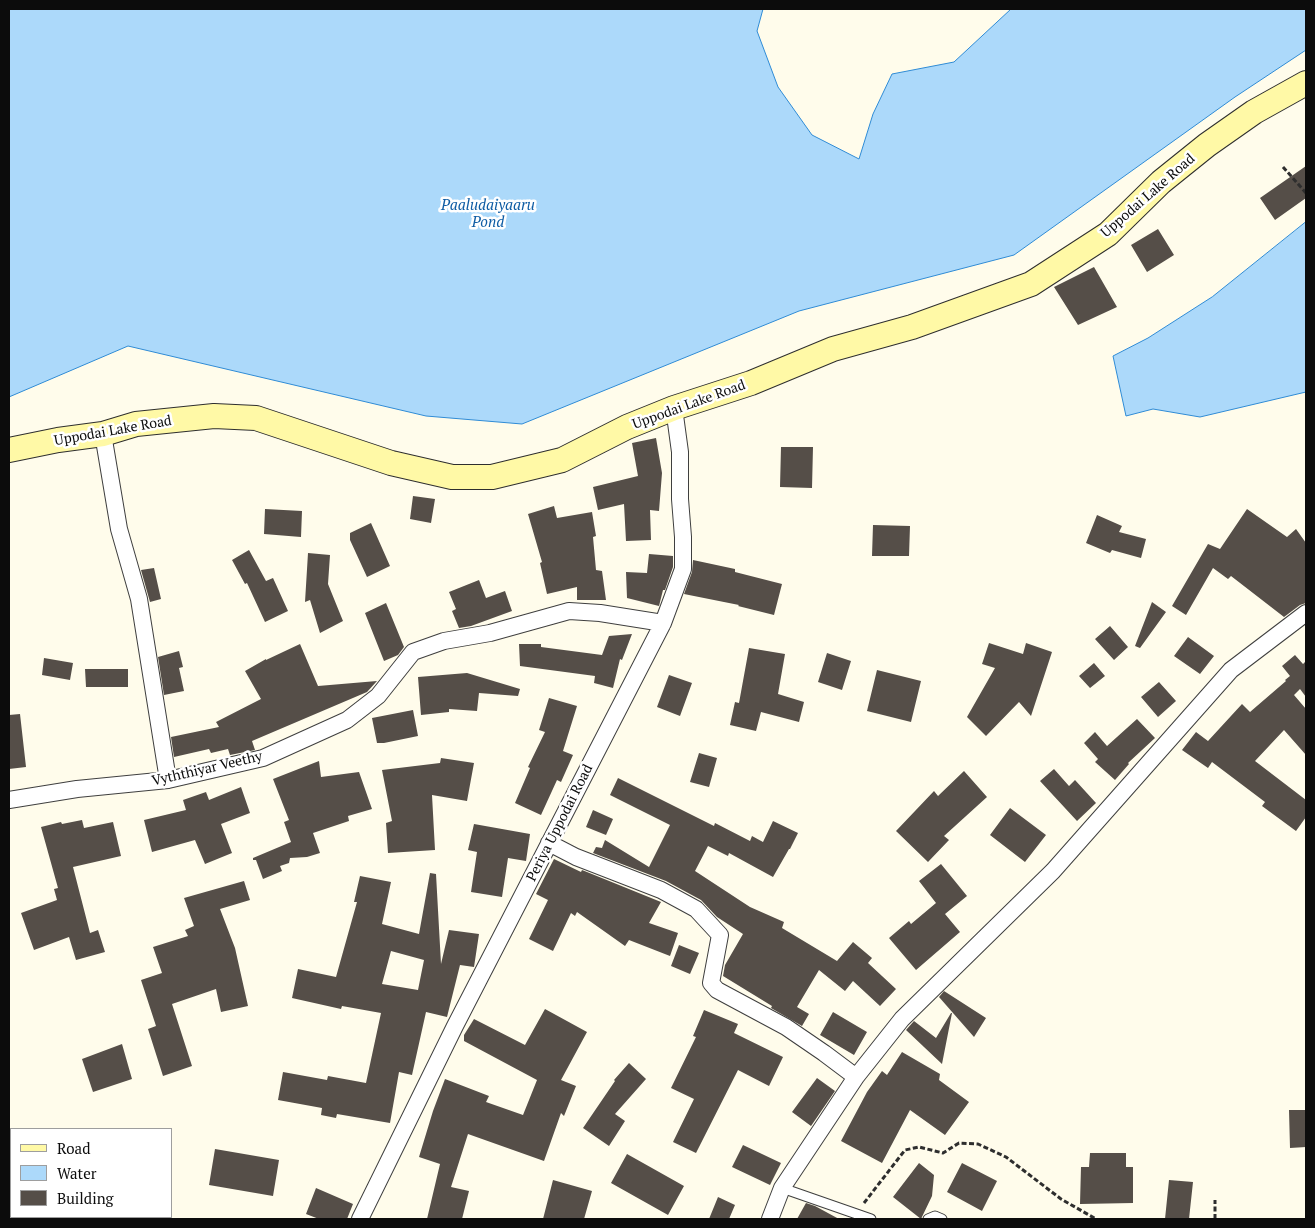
<!DOCTYPE html>
<style>
body{margin:0}
#map{position:relative;width:1315px;height:1228px;overflow:hidden;background:#fffceb;font-family:"PT Serif",serif}
canvas{display:block}
.frame{position:absolute;inset:0;border:10px solid #0c0c0c;pointer-events:none}
.legend{position:absolute;left:10px;top:1128px;width:162px;height:90px;box-sizing:border-box;background:#fff;border:1px solid #9e9e9e;margin:0;padding:6px 9px;list-style:none;font-size:15px;color:#0c0c0c}
.legend li{display:flex;align-items:center;gap:10px;height:25px}
.legend b{width:25px;border:1px solid #9e9e9e}
</style>
<div id="map">
<canvas width="1315" height="1228"></canvas>
<div class="frame"></div>
<ul class="legend">
<li><b style="height:6px;background:#fff9a6"></b>Road</li>
<li><b style="height:14px;background:#acd9fa"></b>Water</li>
<li><b style="height:14px;background:#554e48"></b>Building</li>
</ul>
</div>
<script>
const ctx = document.querySelector('canvas').getContext('2d');
ctx.lineJoin = 'round';
function fill(path, color) { ctx.fillStyle = color; ctx.fill(path, 'evenodd'); }
function trace(path, color, width, dash) { ctx.strokeStyle = color; ctx.lineWidth = width; ctx.lineCap = dash ? 'butt' : 'round'; ctx.setLineDash(dash || []); ctx.stroke(path); }
function label(font, color, halo, rows, align = 'center') {
  ctx.font = font + ' "PT Serif",serif'; ctx.lineWidth = 5; ctx.setLineDash([]); ctx.textBaseline = 'middle'; ctx.strokeStyle = halo; ctx.fillStyle = color; for (const [text, x, y, turn = 0] of rows) {
    ctx.save(); ctx.translate(x, y); ctx.rotate((+turn || 0) * Math.PI / 180); ctx.textAlign = isNaN(turn) ? turn : align; if (halo) ctx.strokeText(text, 0, 0); ctx.fillText(text, 0, 0); ctx.restore();
  }
}
const water = new Path2D(`
 M9,9H763L757,31L778,87L812,135L859,159L873,114L892,74L954,62L1011,9H1306V50L1235,97L1014,255L799,311L522,424L426,416L128,346L9,397Z
 M1306,222V392L1200,417L1153,409L1126,416L1113,356L1148,338L1212,297Z`);
const building = new Path2D(`
 M1306,166V198L1275,220L1260,198Z
 M1158,229L1174,255L1147,272L1131,245Z
 M1094,267L1117,307L1078,325L1054,287Z
 M656,438L662,473L659,511L650,510L651,540L626,541L624,504L598,510L593,487L638,476L632,443Z
 M781,447H813L812,488L780,487Z
 M413,496L435,499L431,523L410,519Z
 M554,506L557,518L592,512L596,536L593,537L596,570L602,571L606,600H577V587L547,594L540,563L542,562L528,514Z
 M265,509L302,511L301,537L264,534Z
 M1247,509L1287,537L1296,529L1306,543V603L1300,605L1284,617L1231,576L1228,579L1213,568L1186,615L1172,606L1208,544L1220,549Z
 M1097,515L1122,526L1119,532L1146,539L1141,558L1112,550L1110,553L1086,543Z
 M371,523L390,566L367,577L350,540V533Z
 M873,525L910,526L909,556H872Z
 M249,550L266,581L273,578L288,611L265,622L247,583L245,584L232,560Z
 M308,553L330,555L328,584L343,621L320,633L310,600L305,602Z
 M649,554L673,556V567L665,590H663L659,606L627,598L626,572L647,573Z
 M693,560L735,569V572L782,584L774,615L738,606L739,605L684,594L692,572Z
 M154,568L161,599L150,602L141,570Z
 M479,580L486,598L505,591L512,611L471,626L459,628L452,611L456,609L449,592Z
 M1152,602L1166,612L1140,648L1135,646Z
 M386,603L404,647L398,655L384,661L365,613Z
 M1110,626L1128,647L1114,660L1095,639Z
 M632,634L622,660L620,659L613,688L594,683L595,676L520,666L519,644H541V647L602,655L609,636Z
 M1188,637L1214,656L1200,674L1174,656Z
 M989,643L1023,654L1026,643L1052,652L1031,716L1019,702L986,736L967,717L995,668L982,664Z
 M300,644L318,686L377,681L367,692L252,741L255,750L230,755L228,749L211,753L209,749L174,757L171,737L219,727L216,722L261,699L245,671L266,659V660Z
 M749,648L785,654L778,694L804,702L799,722L761,712L756,731L730,725L735,702L739,703Z
 M179,651L183,667L179,668L184,691L164,695L158,657Z
 M827,653L851,661L842,690L818,682Z
 M1295,655L1303,664L1306,661V697L1300,689L1294,695L1306,709V755L1284,730L1255,761L1306,800V817L1296,831L1262,806L1265,802L1212,762L1208,768L1182,750L1196,732L1208,741L1242,704L1250,712L1286,681L1285,680L1290,676L1282,666Z
 M44,658L73,663L70,680L42,675Z
 M1094,663L1105,676L1090,688L1079,676Z
 M85,669H128V687H86Z
 M877,670L921,681L911,722L867,711Z
 M467,673L520,689L518,696L479,693L477,711L449,709V712L421,715L418,677Z
 M669,675L692,683L680,716L657,707Z
 M1159,682L1176,701L1158,717L1141,697Z
 M549,698L577,706L563,751L573,755L561,782L557,780L541,815L515,803L530,768L528,767L545,732L539,730Z
 M413,710L418,736L384,743H377L372,718Z
 M20,714L26,767L9,769V715Z
 M1137,719L1155,738L1128,763L1129,764L1115,780L1095,762L1098,759L1084,743L1095,732L1107,746Z
 M699,753L717,758L709,787L690,782Z
 M441,758L474,763L467,801L432,795L435,850L388,853L386,823L392,821L382,770L440,763Z
 M319,761L321,777L359,772L372,809L348,816L349,821L313,833L320,853L307,857L290,858L289,863L280,866L282,871L263,879L256,860H253V858L291,842L284,822L289,820L273,779Z
 M1054,769L1069,786L1075,780L1096,803L1077,821L1040,781Z
 M964,771L987,797L944,836L949,840L928,862L896,831L934,791L938,796Z
 M618,778L714,826L715,823L750,841L752,836L763,842L773,821L798,833L790,849H789L773,877L729,853L728,856L708,846L695,871L750,907L784,922L782,928L837,961L853,942L872,958L868,963L896,989L880,1006L853,981L845,991L819,970L797,1007L809,1014L802,1026L771,1008L772,1006L723,976L725,965L743,934L717,917L701,900L666,881L593,853L596,847L602,848L605,840L649,867L670,825L610,795Z
 M241,787L250,813L221,824L232,853L205,864L195,840L152,852L144,820L186,810L183,800L206,792L209,800Z
 M1010,808L1046,835L1025,862L990,835Z
 M593,810L613,819L606,835L586,827Z
 M82,820L84,828L113,822L121,856L73,867L90,933L98,930L105,952L76,960L69,937L34,950L21,913L57,900L54,889L58,888L41,827L61,822L62,824Z
 M474,824L530,834L526,861L508,858L502,897L471,892L477,852L468,850Z
 M554,859L581,872L582,870L661,902L649,923L678,933L670,956L629,940L625,946L577,912L575,916L571,913L553,951L529,939L548,900L536,894Z
 M941,864L967,896L945,914L960,932L916,970L889,938L909,921L911,924L936,903L919,881Z
 M430,873L436,874L441,964L449,930L479,934L474,967L460,965L447,1017L426,1012L412,1075L399,1072L390,1123L337,1114L336,1118L321,1115L322,1108L278,1100L283,1072L327,1080L328,1076L366,1083L381,1013L342,1006L341,1009L292,998L298,969L336,977L357,902H354L360,876L391,882L382,924L419,934ZM391,951L424,960L418,990L382,984Z
 M244,881L250,900L220,909L235,948L248,1006L221,1012L216,989L172,1004L192,1066L163,1076L148,1029L156,1026L141,980L162,973L153,947L188,936L185,930L194,926L184,898Z
 M679,945L699,953L690,974L671,966Z
 M944,991L986,1018L974,1037L939,997Z
 M545,1009L587,1032L561,1080L576,1086L564,1116L561,1113L544,1161L468,1134L451,1187L469,1191L462,1219H427L440,1164L419,1157L433,1111L445,1079L489,1096L486,1102L523,1115L537,1080L464,1041V1035L474,1019L525,1045Z
 M704,1010L738,1024L734,1033L783,1057L769,1086L738,1070L696,1153L673,1142L694,1099L671,1088L696,1037L693,1036Z
 M833,1012L867,1032L854,1055L820,1035Z
 M951,1013H952L942,1064L906,1030L914,1021L936,1038Z
 M122,1044L132,1079L93,1092L82,1059Z
 M902,1052L940,1074L939,1080L969,1102L945,1135L910,1110L882,1163L841,1141L867,1092L882,1071L887,1075Z
 M629,1063L646,1079L615,1114L625,1121L609,1146L583,1128L615,1081L614,1080Z
 M817,1078L835,1091L811,1126L792,1112Z
 M1289,1110H1306V1147L1290,1148Z
 M743,1145L781,1163L770,1185L732,1167Z
 M215,1149L279,1160L273,1196L209,1185Z
 M1090,1153H1126V1167H1133V1203L1080,1204L1081,1167H1089Z
 M627,1154L684,1186L668,1215L611,1183Z
 M919,1163L934,1175L932,1196L921,1219L893,1197Z
 M962,1163L997,1181L982,1211L947,1192Z
 M553,1180L592,1191L584,1219H543Z
 M1169,1180L1193,1182L1189,1219H1165Z
 M316,1188L353,1204L347,1219H319L306,1214Z
 M718,1197L735,1205L729,1219H709Z
 M806,1203L815,1206L839,1219H797Z`);
const path = new Path2D(`
 M1283,167L1306,193
 M864,1203L905,1150L919,1147L943,1153L959,1143L978,1144L1006,1157L1061,1199L1096,1219
 M1215,1219V1200`);
const lane = new Path2D(`
 M782,1188L871,1219
 M928,1219L935,1216L942,1219`);
const street = new Path2D(`
 M103,434L119,529L139,599L168,780
 M9,800L77,789L168,780L263,758L347,720L378,696L413,652L444,641L490,633L569,611L600,613L663,623
 M549,843L576,857L661,890L696,909L720,935L711,983L717,990L786,1027L824,1053L856,1077
 M360,1219L455,1026L663,623L683,569V537L680,499V452L674,408
 M770,1219L782,1188L856,1077L902,1019L1053,871L1231,670L1306,613`);
const secondary = new Path2D(`
 M9,450L58,440L103,434L136,424L214,416L256,418L391,463L452,477H492L562,460L627,427L674,408L751,383L833,349L912,327L1031,284L1108,234L1161,182L1207,145L1254,112L1306,83`);
const streetNames = [
 ["Uppodai Lake Road",1148,196,-41],
 ["Uppodai Lake Road",689,405,-20],
 ["Uppodai Lake Road",113,431,-10],
 ["Vyththiyar Veethy",207,769,-13],
 ["Periya Uppodai Road",560,823,-63]
];
const waterNames = [
 ["Paaludaiyaaru",488,206],
 ["Pond",488,223]
];
fill(water, '#acd9fa');
trace(water, '#2f8bd5', 1);
fill(building, '#554e48');
trace(lane, '#3f3f3f', 11);
trace(street, '#3f3f3f', 18);
trace(secondary, '#2e2e2e', 26);
trace(path, '#2e2e2e', 3, [5, 2.5]);
trace(lane, '#fff', 9);
trace(street, '#fff', 16);
trace(secondary, '#fff9a6', 24);
label('14px', '#0c0c0c', '#fff', streetNames);
label('italic 15px', '#0e5ca4', '#fff', waterNames);
</script>
